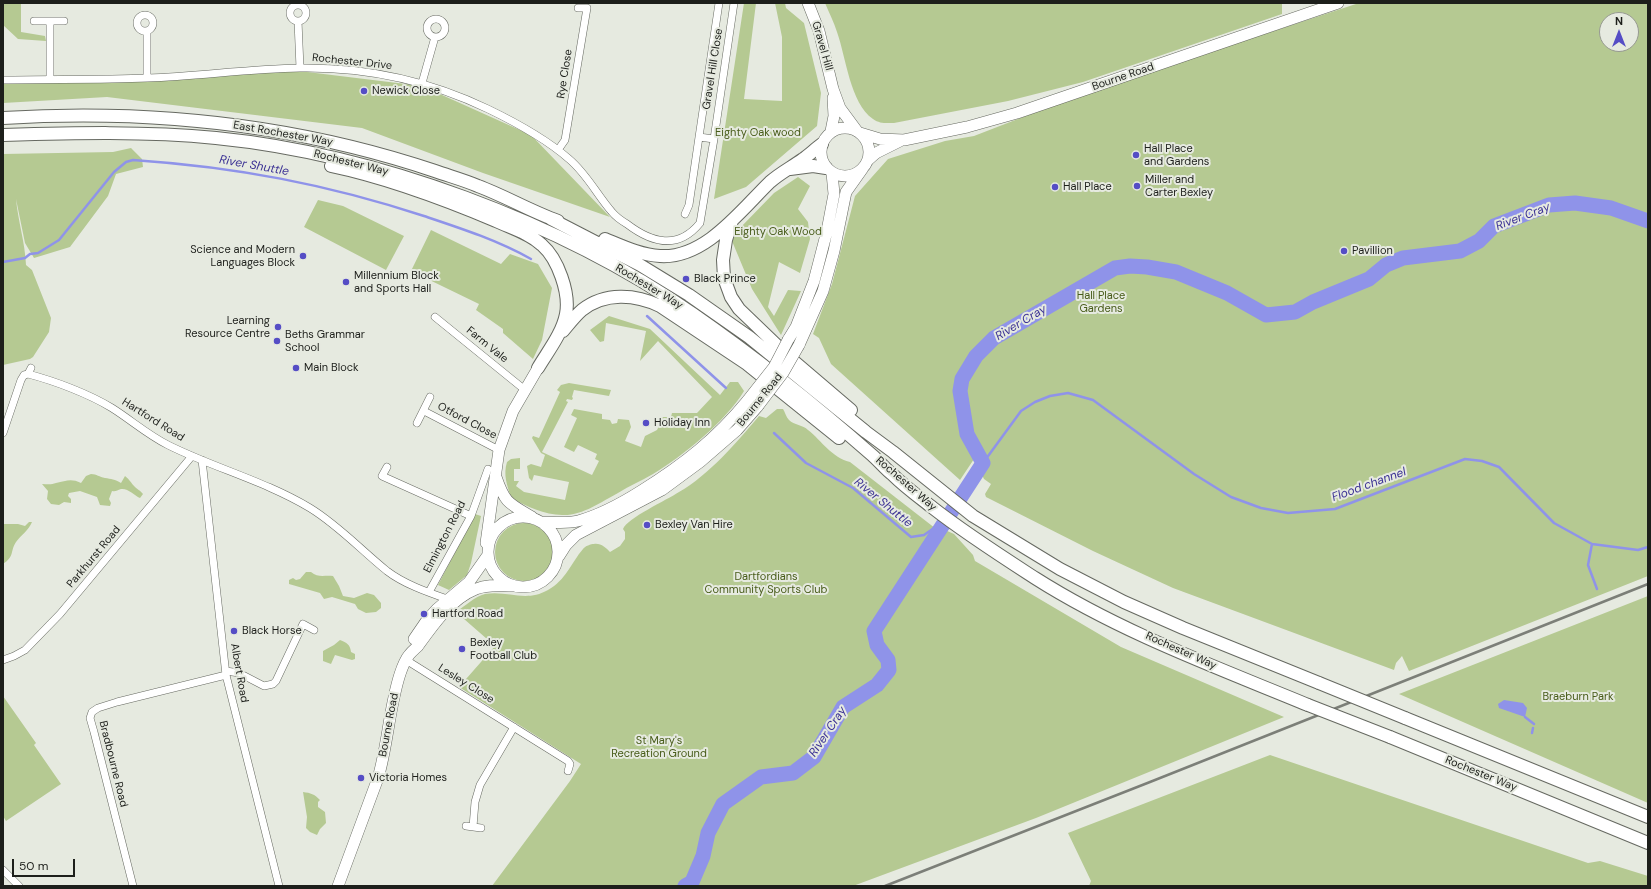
<!DOCTYPE html>
<style>
body{margin:0}
#map{position:relative;width:1651px;height:889px;overflow:hidden;background:#e6eae0;font-family:"DM Sans",sans-serif}
canvas{display:block}
.frame{position:absolute;inset:0;border:4px solid #1d1f1b;pointer-events:none}
.north{position:absolute;left:1599px;top:12px;width:40px;height:40px;box-sizing:border-box;background:#e6eae0;border:1px solid #969991;border-radius:50%;rotate:0deg;font-size:11px;font-weight:700;line-height:16px;text-align:center;color:#1d1f1b}
.north::after{content:'';display:block;margin:auto;width:14px;height:18px;background:#554dc5;clip-path:polygon(50% 0,100% 100%,50% 72%,0 100%)}
.scale{position:absolute;left:12px;top:859px;width:63px;height:18px;box-sizing:border-box;border:2px solid #1d1f1b;border-top:0;padding-left:5px;font-size:12px;line-height:14px;white-space:nowrap;color:#1d1f1b;-webkit-text-stroke:3px #e6eae0;paint-order:stroke}
</style>
<div id="map">
<canvas width="1651" height="889"></canvas>
<div class="frame"></div>
<div class="north">N</div>
<div class="scale">50 m</div>
</div>
<script>
const ctx = document.querySelector('canvas').getContext('2d');
ctx.lineJoin = 'round';
function fill(path, color) { ctx.fillStyle = color; ctx.fill(path, 'evenodd'); }
function trace(path, color, width, dash) { ctx.strokeStyle = color; ctx.lineWidth = width; ctx.lineCap = dash ? 'butt' : 'round'; ctx.setLineDash(dash || []); ctx.stroke(path); }
function label(font, color, halo, rows, align = 'center') {
  ctx.font = font + ' "DM Sans",sans-serif'; ctx.lineWidth = 4; ctx.setLineDash([]); ctx.textBaseline = 'middle'; ctx.strokeStyle = halo; ctx.fillStyle = color; for (const [text, x, y, turn = 0] of rows) {
    ctx.save(); ctx.translate(x, y); ctx.rotate((+turn || 0) * Math.PI / 180); ctx.textAlign = isNaN(turn) ? turn : align; if (halo) ctx.strokeText(text, 0, 0); ctx.fillText(text, 0, 0); ctx.restore();
  }
}
const green = new Path2D(`
 M3,3H21V32L45,36L46,41L18,39L3,25Z
 M744,3H756L744,99L782,101V37L775,3H785L786,8L804,23L821,93L817,126L746,187L714,199Z
 M825,3H1282V14L1083,82L1008,101L894,123C886,123 880,124 873,119C850,103 846,57 837,32C834,22 829,13 825,3Z
 M1359,3H1648V576L1409,671L1402,656L1396,663L1394,670L1173,588L1093,551L986,497L985,494L991,484L984,479L974,459L960,480L831,364L819,338L813,334L832,284L855,196L888,159L945,141L974,136L1085,93ZM1607,20H1631V44H1607Z
 M299,71L422,86L531,135L610,217L483,173L362,128L107,97L3,103V83L185,77Z
 M131,148L142,159L143,167L116,174L108,196L70,247L34,258L25,243L16,199C18,221 25,242 26,265L32,270L51,318L49,332L33,357L30,359L3,365V154L113,152Z
 M798,177L810,186L798,209L808,222L810,239L800,273L779,262L768,307L774,316L788,290L801,291L781,335L752,289L732,241L740,228L774,193Z
 M318,200L343,206L404,236L386,270L304,227Z
 M431,230L501,264L510,254L538,264L552,288L542,340L533,359L503,333V329L476,310L479,304L411,271Z
 M609,316L650,329L720,395L730,382H738L744,391C726,421 683,456 653,474C641,481 629,486 618,493C601,502 582,516 562,515C545,515 526,506 511,498C507,485 503,475 507,462L511,459L520,458V469H514V481H519L516,486L524,492L565,500L569,482L534,475L532,481L529,478L527,466L531,464L541,467L545,455L541,453L532,438L533,436L539,438L560,392L557,390L561,385L569,383L611,390L609,396L574,390L572,397L573,398L572,400L567,399L566,401L568,402L542,452L592,475L599,461L595,459L597,454L578,445L574,452L564,447L577,418L571,415L574,409L602,414V419L610,420L612,424L617,423L618,419L629,420L631,427L625,441L641,447L645,436L657,430L660,424L659,420L663,417H671L672,413H697L712,397L658,341L640,361L646,331L606,323L604,341L600,342L590,330Z
 M777,409H783C785,412 786,417 789,420C794,425 803,425 808,430C822,441 831,457 850,462L940,532L945,530L954,534L973,555L975,561L1121,647L1284,717L1036,818L853,886H492L570,781L581,764L459,687L495,646L456,612C464,607 475,596 485,594C508,590 525,603 548,590C566,580 571,563 583,549C585,546 591,544 594,544C601,543 606,548 610,552L620,546L625,539V532L623,529C627,518 667,500 679,492C709,475 737,442 759,416L766,418Z
 M91,474C97,474 99,477 105,478C111,479 115,479 121,483L125,476C130,480 131,483 135,487C138,490 140,490 143,494L140,498C134,495 128,488 121,489C117,490 116,492 112,491L109,499L111,503L110,506L100,505L97,497L80,491L69,493L68,496L71,499V503L64,502L59,505L51,504L47,499L48,491L42,484C47,484 51,485 56,483C66,481 71,478 81,483L86,476Z
 M475,514L481,516L471,563L467,575L449,590L438,585L439,583Z
 M29,522H32C29,530 21,535 16,542C10,551 15,556 3,564V524H18L25,526Z
 M495 552a29 29 0 1 1 58 0a29 29 0 1 1-58 0Z
 M306,572H311C318,578 324,575 333,576L339,586L343,596L354,598L367,593L374,595L381,603V608L376,612L366,613L358,609L355,604L332,597L324,599L320,593L289,584V580L293,578L296,580L300,579Z
 M1648,596V803L1399,694Z
 M340,640C347,643 350,644 351,652L355,654V659L352,660L335,655L331,664L323,661V651L334,645Z
 M3,696L36,743L34,745L61,784L6,821L3,816Z
 M1270,755L1588,863L1600,861L1648,876V886H1089L1091,881L1068,833Z
 M303,792C311,793 314,794 320,800L318,802V807L325,812L326,823L320,829L317,835L310,832L306,828L307,817Z`);
const water = new Path2D(`
 M1504,700L1523,703L1527,708L1525,717L1499,708L1498,704Z`);
const stream = new Path2D(`
 M3,262L25,258L30,254L38,253L59,240L114,172L126,162L133,160C236,167 326,184 424,216C460,228 497,240 531,259
 M647,316L726,388
 M774,433L806,463L853,488L911,537L924,535L944,521
 M983,463L1021,411L1035,402L1050,396L1068,393L1093,400L1194,474L1231,497L1261,508L1288,513L1335,509L1465,459L1482,461L1499,467L1554,523L1592,544L1638,550L1648,547
 M1592,544L1588,565L1597,589
 M1525,717L1534,724
 M1532,733L1533,728`);
const river = new Path2D(`
 M685,886L692,882L703,856L708,833L723,804L761,777L793,773L814,757L843,707L877,685L889,670L888,660L877,645L874,631L983,463L967,434L960,391L962,379L976,356L994,338L1115,268L1130,266L1147,267L1176,272L1227,293L1266,315L1295,312L1313,302L1369,279L1386,265L1403,258L1460,251L1479,241L1494,226L1549,205L1575,203L1611,208L1648,221`);
const minor = new Path2D(`
 M719,3L699,137L714,139L734,3
 M290 13a8 8 0 1 1 16 0a8 8 0 1 1-16 0Z
 M137 23a8 8 0 1 1 16 0a8 8 0 1 1-16 0Z
 M427 28a9 9 0 1 1 18 0a9 9 0 1 1-18 0Z
 M34,21H64
 M298,21L300,68
 M147,31V78
 M50,79V22
 M3,80C51,79 100,80 148,78C199,76 249,69 300,68C365,67 430,81 488,109C517,123 545,138 569,159C587,174 597,195 612,212C616,217 622,221 627,224C652,243 678,250 700,223L714,139
 M422,83L435,37
 M558,150L565,140L587,8H578
 M685,214L689,205L699,137
 M435,317L525,390
 M28,374C55,381 89,394 112,408C131,420 148,435 168,445C214,468 265,481 310,508C338,525 361,550 387,571C404,584 427,592 447,599
 M424,411L499,450
 M417,423L430,397
 M3,433L21,380L24,375L28,374L31,368
 M202,460L226,675L279,886
 M387,467L382,476L471,516
 M429,592L471,516L488,469
 M3,660L14,656L25,650L60,614L192,456
 M406,660L568,761L570,764L568,771
 M226,671L239,673L264,686L273,684L276,681L303,624L314,630
 M466,826L481,828
 M473,827L475,802L480,785L514,727
 M3,870L19,886
 M133,886L94,732L90,718L92,712L98,708L117,702L226,675`);
const primary = new Path2D(`
 M808,3L819,31L833,89L840,108L857,131
 M821 152a24 24 0 1 1 48 0a24 24 0 1 1-48 0Z
 M831,131L834,116L833,98
 M860,133L880,139L904,140L967,127L1017,113L1338,3
 M868,160L876,153L900,141
 M788,340L796,327L814,281L827,231L834,194L832,173
 M799,345L823,291L834,251L846,192L863,168
 M496,477C505,503 508,503 532,517
 M488 552a35 35 0 1 1 70 0a35 35 0 1 1-70 0Z
 M541,522C553,522 566,524 578,521C600,515 622,503 641,491C684,464 716,439 748,400
 M486,543L499,450L513,411L538,368
 M559,556L566,545L576,535L662,490L700,462L737,430L758,406
 M414,639L427,620L437,609L469,582L488,555
 M338,886L378,778C388,744 389,708 400,674C402,668 405,660 409,655C412,651 415,649 418,646C433,625 451,599 476,589C488,584 500,586 512,586`);
const trunk = new Path2D(`
 M3,118C149,109 295,124 435,171C449,176 464,180 478,186C505,196 530,211 558,221
 M3,135C74,133 145,131 216,138C377,154 560,222 693,314C755,357 815,405 872,455C879,461 885,469 893,475C905,487 919,497 933,508C965,533 1001,556 1035,578C1120,632 1216,667 1308,705
 M331,166C384,177 446,200 496,221C511,228 529,233 542,245C558,259 570,293 566,314C562,334 548,351 538,368
 M790,169L813,166L826,168
 M551,219L640,265L689,295L749,337L866,432L893,452L973,516L1060,569L1124,602L1183,628L1319,683
 M732,221L726,240L723,260L724,278L731,297L739,309L790,358L851,410
 M605,239C622,246 641,255 660,256C705,259 741,210 770,182C780,173 792,167 803,159C809,155 815,149 822,144
 M563,331C569,324 575,316 582,310C605,292 635,294 660,306L747,364L839,438
 M1405,718L1648,817
 M1390,737L1648,843`);
const rail = new Path2D(`
 M885,886L1150,782L1648,584`);
const primaryBridge = new Path2D(`
 M748,400L774,367L788,340
 M758,406L783,373L799,345`);
const trunkBridge = new Path2D(`
 M1319,683L1405,718
 M1308,705L1390,737`);
const markers = [
 [364,91,4,"#554dc5"],
 [1136,155,4,"#554dc5"],
 [1137,186,4,"#554dc5"],
 [1055,187,4,"#554dc5"],
 [1344,251,4,"#554dc5"],
 [303,256,4,"#554dc5"],
 [686,279,4,"#554dc5"],
 [346,282,4,"#554dc5"],
 [278,327,4,"#554dc5"],
 [277,341,4,"#554dc5"],
 [296,368,4,"#554dc5"],
 [646,423,4,"#554dc5"],
 [647,525,4,"#554dc5"],
 [424,614,4,"#554dc5"],
 [234,631,4,"#554dc5"],
 [462,649,4,"#554dc5"],
 [361,778,4,"#554dc5"]
];
const streetNames = [
 ["Gravel Hill",822,46,74],
 ["Rochester Drive",352,62,6],
 ["Gravel Hill Close",713,69,-81],
 ["Rye Close",565,74,-81],
 ["Bourne Road",1123,77,-19],
 ["East Rochester Way",283,134,10],
 ["Rochester Way",351,163,14],
 ["Rochester Way",649,287,31],
 ["Farm Vale",487,345,39],
 ["Bourne Road",760,400,-51],
 ["Hartford Road",153,420,32],
 ["Otford Close",467,421,28],
 ["Rochester Way",906,484,41],
 ["Elmington Road",445,537,-63],
 ["Parkhurst Road",94,557,-50],
 ["Rochester Way",1181,651,24],
 ["Albert Road",239,673,80],
 ["Lesley Close",466,684,32],
 ["Bourne Road",389,725,-79],
 ["Bradbourne Road",113,764,76],
 ["Rochester Way",1481,774,22]
];
const poiNames = [
 ["Newick Close",372,91],
 ["Hall Place",1144,149],
 ["and Gardens",1144,162],
 ["Miller and",1145,180],
 ["Carter Bexley",1145,193],
 ["Hall Place",1063,187],
 ["Science and Modern",295,250,"right"],
 ["Languages Block",295,263,"right"],
 ["Pavillion",1352,251],
 ["Millennium Block",354,276],
 ["and Sports Hall",354,289],
 ["Black Prince",694,279],
 ["Learning",270,321,"right"],
 ["Resource Centre",270,334,"right"],
 ["Beths Grammar",285,335],
 ["School",285,348],
 ["Main Block",304,368],
 ["Holiday Inn",654,423],
 ["Bexley Van Hire",655,525],
 ["Hartford Road",432,614],
 ["Black Horse",242,631],
 ["Bexley",470,643],
 ["Football Club",470,656],
 ["Victoria Homes",369,778]
];
const parkNames = [
 ["Eighty Oak wood",758,133],
 ["Eighty Oak Wood",778,232],
 ["Hall Place",1101,296],
 ["Gardens",1101,309],
 ["Dartfordians",766,577],
 ["Community Sports Club",766,590],
 ["Braeburn Park",1578,697],
 ["St Mary's",659,741],
 ["Recreation Ground",659,754]
];
const waterNames = [
 ["River Shuttle",254,166,10],
 ["River Cray",1523,217,-21],
 ["River Cray",1021,323,-31],
 ["Flood channel",1369,485,-20],
 ["River Shuttle",883,503,39],
 ["River Cray",828,732,-56]
];
fill(green, '#b5c992');
fill(water, '#8f93e9');
trace(stream, '#8f93e9', 2.5);
trace(river, '#8f93e9', 15);
trace(minor, '#666961', 8);
trace(primary, '#666961', 12);
trace(trunk, '#666961', 14);
trace(minor, '#fff', 7);
trace(primary, '#fff', 11);
trace(trunk, '#fff', 12);
trace(rail, '#7c7f78', 2.5);
trace(primaryBridge, '#666961', 12, []);
trace(trunkBridge, '#666961', 14, []);
trace(primaryBridge, '#fff', 11);
trace(trunkBridge, '#fff', 12);
for (const [x, y, r, color] of markers) { const dot = new Path2D(); dot.arc(x, y, r, 0, 2 * Math.PI); ctx.fillStyle = color; ctx.fill(dot); trace(dot, '#e6eae0', 1.5); }
label('11px', '#1d1f1b', '#e6eae0', streetNames);
label('11px', '#1d1f1b', '#e6eae0', poiNames, 'left');
label('11px', '#485c1a', '#e6eae0', parkNames);
label('italic 12px', '#3b3194', '#e6eae0', waterNames);
</script>
